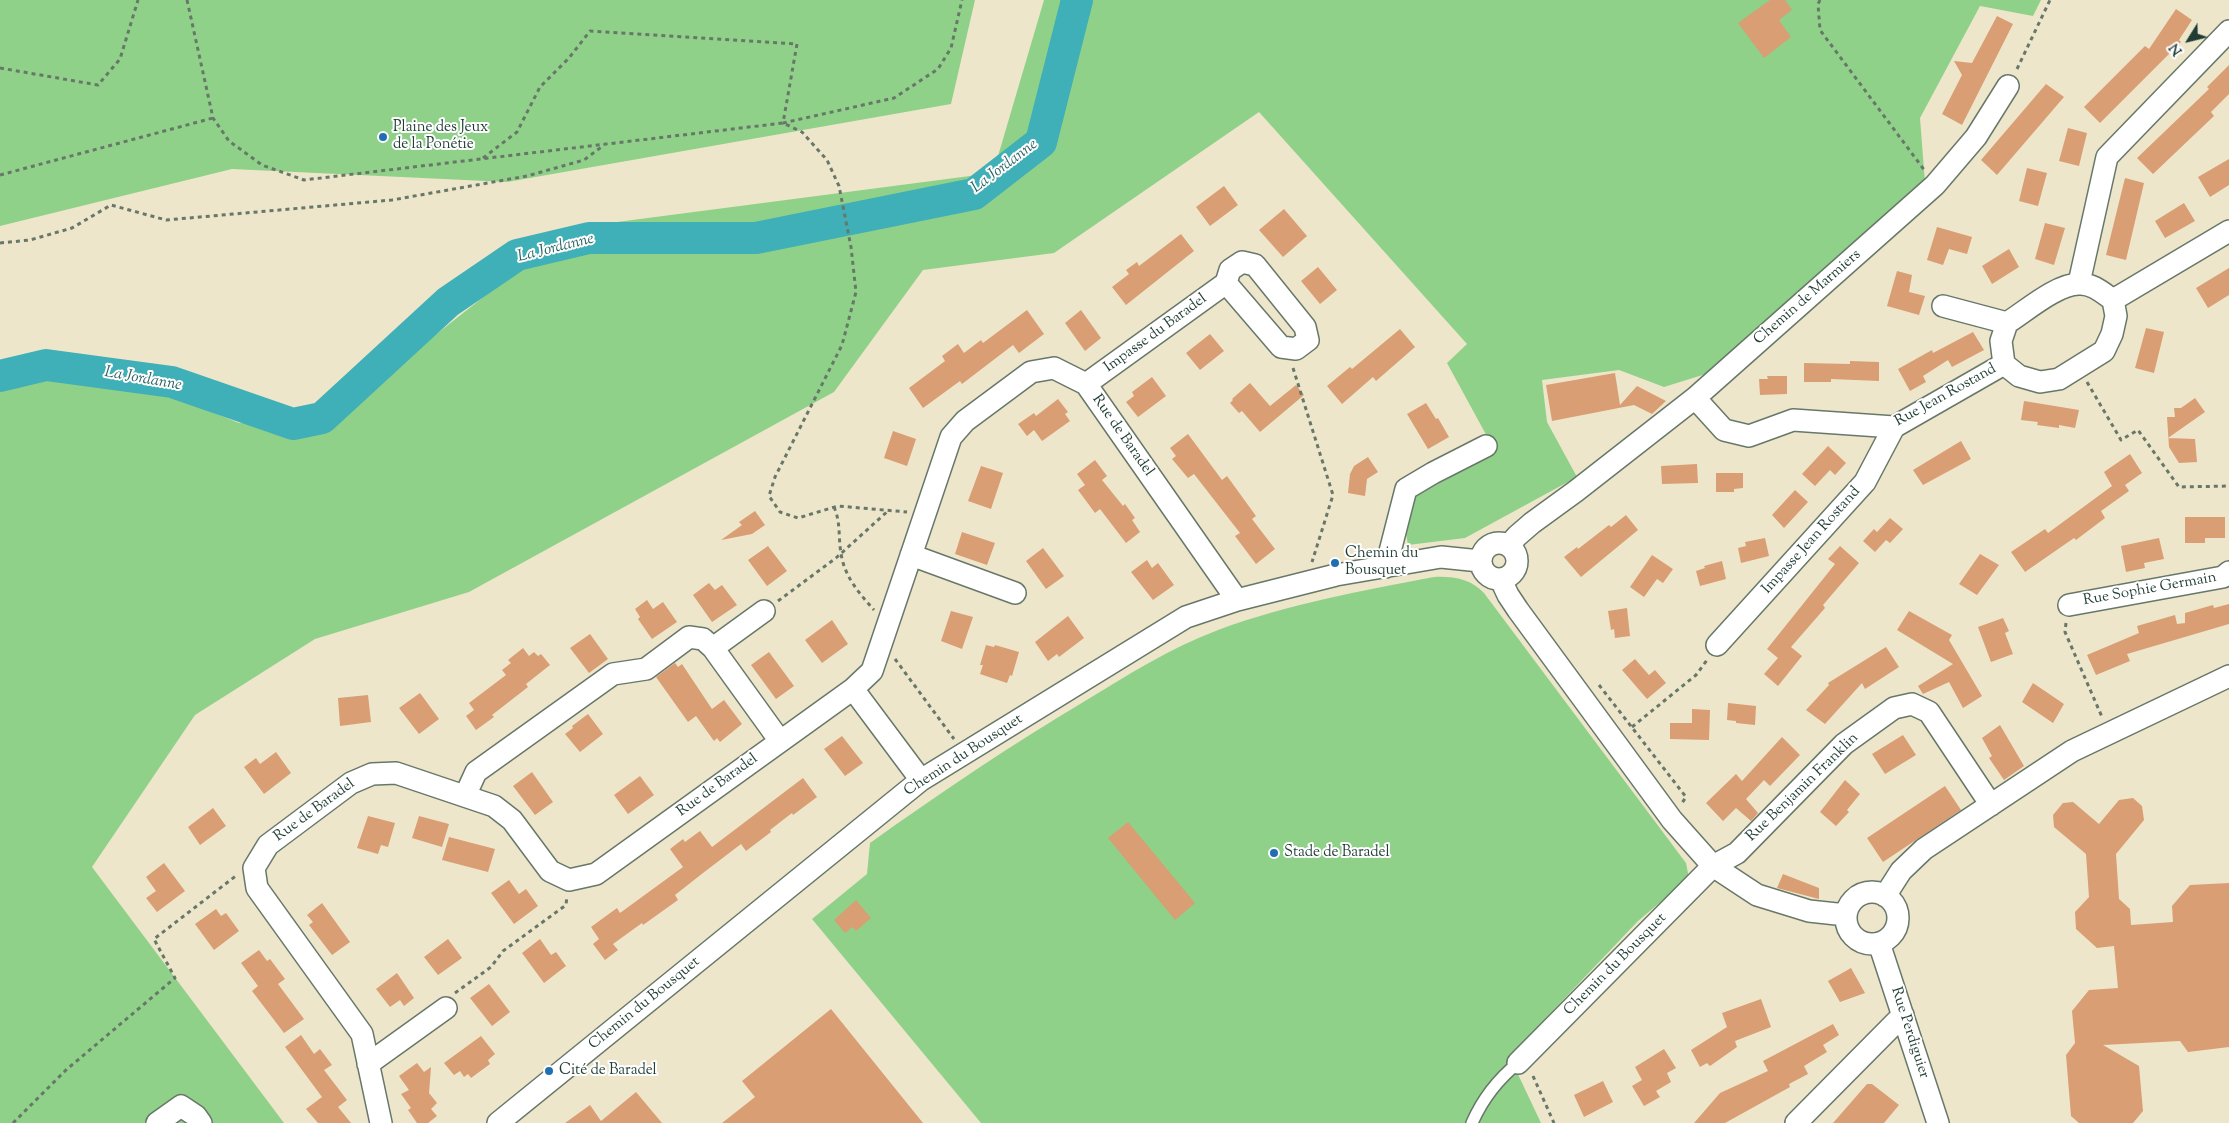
<!DOCTYPE html>
<meta charset="utf-8">
<style>
body{margin:0}
#map{position:relative;width:2229px;height:1123px;overflow:hidden;background:#eee6cb;font-family:"Sorts Mill Goudy",serif}
canvas{display:block}
.north{position:absolute;left:2164px;top:15px;width:50px;height:50px;-webkit-text-stroke:4px #fff;paint-order:stroke;rotate:234deg;font-size:14px;font-weight:700;line-height:20px;text-align:center;color:#1f3d34}
.north::after{content:'';display:block;margin:auto;width:18px;height:22px;background:#1f3d34;clip-path:polygon(50% 0,100% 100%,50% 72%,0 100%)}
</style>
<div id="map">
<canvas width="2229" height="1123"></canvas>
<div class="north">N</div>
</div>
<script>
const ctx = document.querySelector('canvas').getContext('2d');
ctx.lineJoin = 'round';
function fill(path, color) { ctx.fillStyle = color; ctx.fill(path, 'evenodd'); }
function trace(path, color, width, dash) { ctx.strokeStyle = color; ctx.lineWidth = width; ctx.lineCap = dash ? 'butt' : 'round'; ctx.setLineDash(dash || []); ctx.stroke(path); }
function label(font, color, halo, rows, align = 'center') {
  ctx.font = font + ' "Sorts Mill Goudy",serif'; ctx.lineWidth = 4; ctx.setLineDash([]); ctx.textBaseline = 'middle'; ctx.strokeStyle = halo; ctx.fillStyle = color; for (const [text, x, y, turn = 0] of rows) {
    ctx.save(); ctx.translate(x, y); ctx.rotate((+turn || 0) * Math.PI / 180); ctx.textAlign = isNaN(turn) ? turn : align; if (halo) ctx.strokeText(text, 0, 0); ctx.fillText(text, 0, 0); ctx.restore();
  }
}
const green = new Path2D(`
 M0,0H975L951,104L507,182L232,169L0,226Z
 M1044,0H2041L2033,16L1980,6L1920,118L1925,183L1725,368L1664,387L1619,370L1542,380L1547,422L1577,477L1465,538L1408,545L1404,522L1411,499L1495,451L1447,363L1467,344L1259,112L1054,253L923,270L834,392L469,592L315,639L195,715L92,867L284,1123H0V382L49,369L137,382L239,423L321,425L571,228L993,173Z
 M1434,577C1453,576 1471,579 1484,593L1686,863L1689,878L1638,921L1507,1059L1515,1068L1541,1123H981L812,919L867,874L870,843C940,793 1011,745 1085,701C1128,675 1170,648 1218,630C1288,604 1361,591 1434,577Z`);
const river = new Path2D(`
 M0,376L46,365L172,382L293,424L322,418L448,302L517,255L589,238H756L974,194L1041,142L1077,0`);
const building = new Path2D(`
 M1770,0H1785L1792,10L1779,20L1791,37L1764,58L1738,23Z
 M2176,9L2192,20L2179,40L2181,42L2100,123L2084,107L2145,46L2149,49Z
 M1997,16L2013,24L1962,125L1942,114L1962,75L1954,61L1972,63Z
 M2229,65V94L2211,112L2214,116L2153,174L2137,158L2209,89L2207,87Z
 M2046,84L2064,97L1997,175L1981,160Z
 M2068,128L2087,133L2079,166L2059,161Z
 M2229,159V185L2210,197L2198,177Z
 M2027,168L2047,173L2038,206L2019,201Z
 M2125,178L2144,183L2126,260L2106,255Z
 M1224,186L1238,205L1210,226L1196,207Z
 M2184,203L2195,221L2165,238L2155,221Z
 M1284,209L1307,236L1283,257L1259,230Z
 M2045,223L2065,228L2054,265L2035,259Z
 M1937,227L1972,237L1967,254L1949,249L1943,265L1927,260Z
 M1181,234L1194,251L1126,305L1112,287L1129,274L1126,270L1137,262L1139,266Z
 M2009,249L2019,267L1992,284L1982,266Z
 M1318,267L1337,290L1320,304L1301,281Z
 M2229,268V295L2208,308L2196,288Z
 M1897,271L1912,275L1909,292L1925,296L1919,315L1887,306Z
 M1027,310L1044,334L1019,353L1013,345L962,384L960,381L923,408L909,388L945,361L942,356L958,344L964,353L981,340L983,343Z
 M1081,310L1101,338L1085,351L1065,323Z
 M2146,328L2164,332L2154,373L2135,368Z
 M1400,329L1415,347L1376,381L1373,377L1342,404L1327,386L1350,367L1352,369Z
 M1973,332L1984,350L1952,367L1948,360L1923,376L1926,382L1910,391L1898,369L1932,350L1933,353Z
 M1210,334L1224,351L1200,370L1186,353Z
 M1850,361L1879,362V381L1831,379V382H1804V363L1850,364Z
 M1615,373L1620,405L1637,386L1666,401L1652,414L1634,405L1552,421L1546,385Z
 M1767,376H1787V394L1760,395L1759,379H1768Z
 M1152,377L1166,396L1138,417L1126,402L1134,396L1132,392Z
 M1250,383L1270,406L1296,385L1304,395L1260,432L1242,411L1239,413L1230,403L1233,400L1232,399Z
 M2195,398L2205,412L2168,438L2195,439L2197,462L2179,463L2169,447L2167,417H2175L2174,408H2181Z
 M1058,399L1068,412L1065,414L1070,421L1042,441L1034,430L1027,436L1018,424L1034,413L1036,416Z
 M2024,401L2079,410L2075,428L2059,425V428L2037,425L2038,422L2021,420Z
 M1426,403L1436,419L1438,418L1449,437L1428,449L1407,414Z
 M893,431L916,439L907,466L884,458Z
 M1188,434L1222,480L1227,476L1256,516L1252,519L1275,549L1256,564L1235,536L1240,533L1194,474L1188,478L1172,459L1176,456L1170,448Z
 M1961,441L1971,459L1923,485L1913,470Z
 M1828,446L1846,463L1835,475L1830,470L1815,486L1802,474Z
 M2130,454L2142,473L2125,485L2129,491L2101,511L2105,518L2076,540L2074,538L2025,572L2011,552L2045,529L2048,533L2112,486L2104,472Z
 M1368,457L1378,472L1367,479L1365,496L1348,493L1350,474L1354,466Z
 M1095,460L1107,476L1102,480L1123,506L1125,504L1135,518L1132,520L1140,532L1126,543L1100,509L1095,513L1078,490L1085,485L1077,474Z
 M1697,464L1698,483L1662,484L1661,466Z
 M981,466L1003,473L991,509L968,501Z
 M1716,473H1743V488L1734,489V492H1716Z
 M1795,490L1808,502L1784,528L1772,515Z
 M755,511L765,525L752,534L721,540L742,525L739,522Z
 M1626,515L1638,530L1581,577L1564,557L1577,547L1578,549L1609,525L1611,527Z
 M2185,517H2225V538H2205V543H2185Z
 M1890,518L1903,529L1890,543L1886,540L1875,552L1863,541L1874,529L1877,532Z
 M962,532L995,543L987,565L955,554Z
 M1765,538L1769,556L1741,563L1738,548L1746,546L1745,542Z
 M2159,538L2164,559L2144,563L2145,568L2126,572L2121,546Z
 M768,546L787,571L767,586L748,560Z
 M1840,546L1859,563L1823,605L1825,608L1791,647L1802,656L1778,686L1764,674L1778,658L1767,649L1835,564L1828,559Z
 M1043,548L1064,576L1046,589L1026,561Z
 M1980,554L1999,565L1977,595L1959,584Z
 M1652,555L1673,569L1663,583L1657,579L1644,597L1630,587Z
 M1147,560L1152,568L1158,563L1174,585L1153,600L1131,572Z
 M1722,561L1726,579L1700,586L1696,571L1705,568L1704,566Z
 M709,583L715,590L722,585L737,605L712,622L693,595Z
 M647,600L653,609L663,602L677,622L652,639L638,619L640,617L635,609Z
 M2229,604V624L2127,654L2130,661L2096,675L2087,655L2139,633L2137,626L2175,615L2177,624L2185,623V613L2213,605L2214,608Z
 M1627,608L1630,636L1615,638L1614,629L1611,630L1608,611Z
 M951,611L973,617L962,649L941,641Z
 M1909,611L1952,635L1949,640L1982,696L1963,708L1949,682L1923,694L1918,686L1953,664L1897,630Z
 M1068,616L1084,638L1059,657L1057,654L1048,661L1035,642Z
 M2003,618L2009,631L2005,633L2013,654L1991,662L1978,627Z
 M832,620L848,644L822,663L805,640Z
 M590,634L608,659L589,673L570,648Z
 M986,645L994,647L995,645L1019,652L1012,676L1010,675L1007,683L980,674L983,665H980Z
 M1886,647L1899,667L1865,689L1862,683L1825,724L1806,710L1829,685L1828,683Z
 M523,648L529,656L534,652L538,656L541,654L550,665L526,684L528,687L492,715L494,717L476,730L466,716L474,710L469,703L506,675L502,670L511,663L508,660Z
 M769,652L794,686L776,699L751,665Z
 M1635,659L1649,675L1655,670L1666,683L1647,699L1622,670Z
 M675,663L678,667L682,664L712,709L724,700L742,724L720,742L717,738L714,741L696,716L688,722L656,677Z
 M2033,683L2064,704L2053,723L2022,702Z
 M420,693L439,719L419,734L399,708Z
 M368,695L371,722L340,726L338,698Z
 M1728,703L1756,706L1755,725L1736,723V721L1727,720Z
 M1692,709L1710,710L1709,740L1670,739V723H1692Z
 M588,714L603,734L580,752L565,734L573,728L572,726Z
 M2000,725L2024,766L2004,780L1989,758L1992,756L1982,738Z
 M1903,735L1916,755L1885,774L1872,754Z
 M842,736L863,763L845,776L824,749Z
 M1782,737L1800,755L1770,786L1764,780L1746,799L1758,813L1751,821L1736,808L1723,821L1706,803L1736,774L1742,781Z
 M276,752L291,773L264,794L244,767L256,758L260,764Z
 M532,772L553,802L535,815L513,786Z
 M640,776L654,795L628,814L614,795Z
 M803,778L817,797L793,815L792,813L770,830L771,832L746,851L741,844L703,873L675,895L678,900L643,925L642,923L613,944L618,950L605,960L593,944L599,939L591,927L617,908L620,913L683,867L670,849L683,839L685,842L700,831L712,847Z
 M1845,780L1860,794L1847,810L1849,812L1836,826L1820,812Z
 M1945,786L1961,810L1883,862L1867,838Z
 M2133,798L2142,806L2144,820L2116,854L2119,899L2130,909L2131,925L2173,922L2172,906L2190,885L2229,883V1047L2188,1052L2180,1041L2103,1045L2139,1066L2143,1111L2133,1123H2079L2071,1116L2066,1055L2075,1043L2072,1011L2089,990L2118,988L2114,946L2097,948L2076,929L2075,912L2089,897L2086,854L2054,827L2053,815L2063,803L2073,802L2099,824L2119,800Z
 M213,808L226,826L200,845L188,827Z
 M368,816L395,823L388,847L381,845L378,854L357,848Z
 M419,816L449,824L442,847L412,838Z
 M1128,822L1195,903L1175,920L1108,838Z
 M449,837L495,849L488,872L442,860Z
 M164,863L185,891L157,912L146,898L156,891L146,877Z
 M1783,874L1819,888V899L1777,888Z
 M509,880L519,894L526,889L538,906L514,924L491,893Z
 M856,900L871,918L856,931L852,927L845,933L834,920Z
 M322,903L350,942L332,955L309,925L313,922L307,915Z
 M216,909L221,916L226,913L239,931L214,950L195,924Z
 M448,939L462,958L438,975L424,957Z
 M540,939L551,955L556,952L566,966L544,983L522,953Z
 M259,950L267,961L270,959L285,979L278,984L304,1019L284,1033L252,991L258,986L241,963Z
 M1851,968L1865,993L1840,1002L1828,981Z
 M397,973L414,998L404,1006L400,1000L390,1007L376,989Z
 M489,984L510,1012L492,1026L470,998Z
 M1761,999L1771,1027L1735,1041L1737,1047L1710,1066L1707,1063L1700,1067L1691,1050L1727,1027L1722,1013Z
 M831,1009L923,1123H722L755,1097L742,1081Z
 M1833,1024L1839,1035L1823,1045L1827,1052L1804,1066L1808,1074L1789,1084L1790,1087L1725,1123H1694L1720,1093L1768,1071L1763,1061Z
 M301,1035L314,1054L320,1049L332,1065L324,1070L347,1100L338,1107L351,1123H318L306,1109L322,1097L285,1047Z
 M481,1036L495,1054L488,1060L490,1064L471,1078L468,1074L464,1077L460,1071L454,1075L444,1063Z
 M1664,1049L1676,1068L1667,1073L1671,1082L1656,1091L1660,1097L1644,1106L1632,1086L1642,1080L1635,1067Z
 M417,1063L424,1072L431,1067L429,1093L437,1103L431,1109L437,1116L428,1123H417L408,1110L411,1108L401,1094L409,1090L399,1076Z
 M1603,1081L1613,1102L1584,1117L1574,1095Z
 M1867,1084H1872L1899,1105L1884,1123H1833Z
 M636,1092L662,1123H565L590,1105L601,1121Z`);
const path = new Path2D(`
 M187,0L213,118L229,141L262,165L304,180L783,123L802,132L827,160L839,186L851,247L856,292L842,345L775,477L769,496L780,512L798,518L838,506L907,512
 M1820,0L1818,4L1820,30L1925,171
 M0,68L98,85L120,59L138,0
 M2017,69L2050,0
 M483,158L517,132L540,87L569,58L590,31L797,44L783,123L894,98L938,69L951,48L962,0
 M0,175L213,118
 M0,243L30,240L72,228L111,205L166,220L392,200L527,176L584,160L604,145
 M1293,368L1333,495L1312,562
 M2087,382L2121,440L2138,430L2179,487L2229,486
 M834,507C841,523 838,537 841,553C844,576 859,593 874,610
 M778,601L836,558L889,510
 M2066,623L2065,632L2102,717
 M895,659L954,739
 M1599,685L1686,797L1682,803
 M1632,727L1696,675L1707,660
 M455,993L491,967L503,951L566,905L567,896
 M1533,1076L1554,1123
 M13,1123L66,1070L175,978L154,939L237,875`);
const service = new Path2D(`
 M1472,1123C1483,1098 1497,1080 1518,1063`);
const minor = new Path2D(`
 M2079,283L2107,157L2229,31
 M2113,300L2229,231
 M1943,306L2007,323C2026,311 2057,284 2079,284C2092,283 2103,293 2113,300L2116,316L2112,334L2104,351L2059,379L2040,382L2019,376L2004,364L2001,341L2007,323
 M1086,384L1226,283L1230,270L1242,262L1255,265L1305,327L1308,340L1296,349L1281,347L1226,283
 M1695,398L1724,430L1749,436L1793,420L1894,427L2004,364
 M1481 561a18 18 0 1 1 36 0a18 18 0 1 1-36 0Z
 M1509,545L1517,536L1532,523L1576,491L1695,398L1935,185L1976,137L2008,86
 M911,555L1015,593
 M1386,567L1406,489L1433,473L1486,446
 M1501,580L1508,595L1518,610L1672,820L1713,866L1757,895L1809,911L1846,915
 M2069,605L2223,577L2229,572
 M1717,645L1865,482L1894,427
 M713,648L764,611
 M853,689L921,780
 M465,796L476,772L613,674L646,669L689,637L703,639L713,648L780,741
 M1846 918a26 26 0 1 1 52 0a26 26 0 1 1-52 0Z
 M1885,896L1901,871L1924,849L2072,751L2229,676
 M1879,943L1938,1123
 M1518,1063L1713,866L1737,853L1844,744L1894,708L1912,704L1929,712L1991,805
 M368,1064L446,1008
 M157,1123L181,1106L196,1116L201,1123
 M381,1123L362,1034L257,888L254,868L268,845L351,783L372,774L396,773L494,806L512,820L550,871L569,880L596,874L853,689L872,671L951,437L965,421L1031,372L1054,368L1086,384L1237,600
 M498,1123L921,780L1186,617L1237,600L1336,575L1441,557L1480,561
 M1796,1123L1903,1015`);
const markers = [
 [383,137,5,"#1f6fb2"],
 [1335,563,5,"#1f6fb2"],
 [1274,853,5,"#1f6fb2"],
 [549,1071,5,"#1f6fb2"]
];
const poiNames = [
 ["Plaine des Jeux",393,128],
 ["de la Ponétie",393,145],
 ["Chemin du",1345,554],
 ["Bousquet",1345,571],
 ["Stade de Baradel",1284,853],
 ["Cité de Baradel",559,1071]
];
const streetNames = [
 ["Chemin de Marmiers",1808,298,-41],
 ["Impasse du Baradel",1156,334,-36],
 ["Rue Jean Rostand",1946,396,-29],
 ["Rue de Baradel",1122,436,55],
 ["Impasse Jean Rostand",1812,541,-48],
 ["Rue Sophie Germain",2150,590,-10],
 ["Chemin du Bousquet",964,756,-33],
 ["Rue de Baradel",718,786,-36],
 ["Rue Benjamin Franklin",1803,788,-44],
 ["Rue de Baradel",315,811,-36],
 ["Chemin du Bousquet",1616,965,-45],
 ["Chemin du Bousquet",645,1004,-39],
 ["Rue Perdiguier",1909,1033,72]
];
const waterNames = [
 ["La Jordanne",1005,167,-37],
 ["La Jordanne",556,249,-14],
 ["La Jordanne",143,380,10]
];
fill(green, '#90d189');
trace(river, '#3fafb8', 32);
fill(building, '#d99e73');
trace(service, '#677869', 14);
trace(minor, '#677869', 24);
trace(path, '#677869', 3, [4, 4]);
trace(service, '#fff', 11);
trace(minor, '#fff', 21);
for (const [x, y, r, color] of markers) { const dot = new Path2D(); dot.arc(x, y, r, 0, 2 * Math.PI); ctx.fillStyle = color; ctx.fill(dot); trace(dot, '#fff', 2); }
label('15px', '#1f3d34', '#fff', poiNames, 'left');
label('15px', '#1f3d34', '#fff', streetNames);
label('italic 16px', '#2a6562', '#fff', waterNames);
</script>
